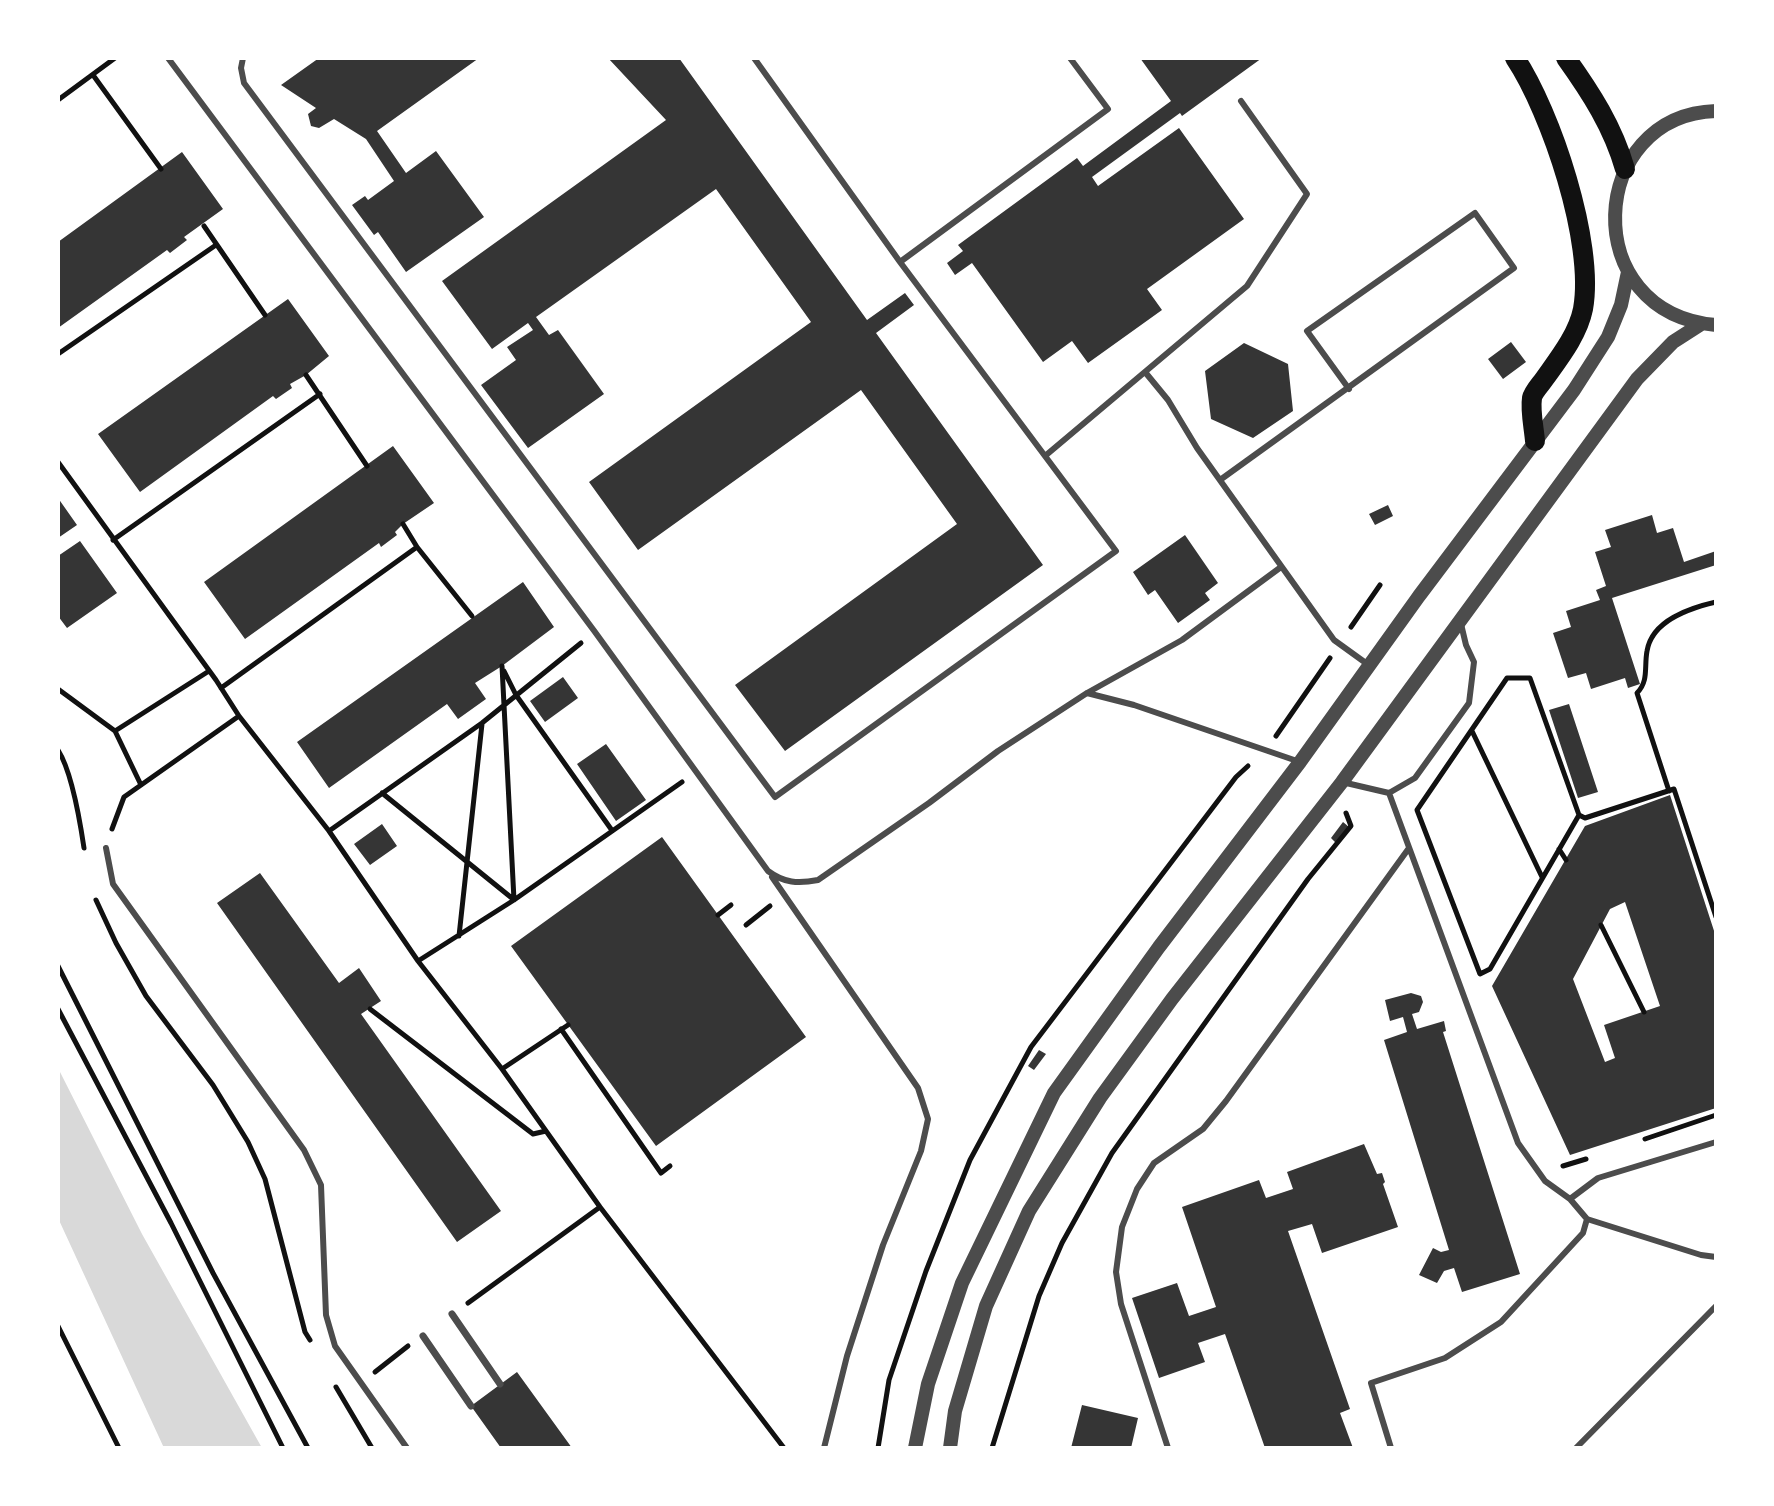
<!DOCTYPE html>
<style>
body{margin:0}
#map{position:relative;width:1774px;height:1506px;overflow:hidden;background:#fff;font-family:Manrope,sans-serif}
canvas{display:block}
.frame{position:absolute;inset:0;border:60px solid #fff;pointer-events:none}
</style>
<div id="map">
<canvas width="1774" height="1506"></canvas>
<div class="frame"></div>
</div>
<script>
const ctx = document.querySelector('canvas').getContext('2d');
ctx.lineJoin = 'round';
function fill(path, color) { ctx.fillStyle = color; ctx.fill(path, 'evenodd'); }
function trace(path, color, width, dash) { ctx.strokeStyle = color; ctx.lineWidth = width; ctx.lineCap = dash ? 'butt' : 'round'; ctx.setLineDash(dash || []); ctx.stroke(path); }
const water = new Path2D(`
 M58,1068L142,1234L262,1448H164L58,1218Z`);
const building = new Path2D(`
 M319,58H479L377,131L406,173L436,151L484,217L406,272L378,232L374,235L352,205L365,196L368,200L394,181L366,139L334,119L319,128L311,126L308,114L316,108L281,85Z
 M608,58H679L867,320L905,293L914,305L876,333L1043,565L785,751L735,685L957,524L861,390L638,550L589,482L811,322L716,189L536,317L549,335L558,330L604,394L528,448L481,385L516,360L507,347L533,330L528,323L492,349L442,281L666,120Z
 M1140,58H1262L1182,116L1180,113L1092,177L1098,186L1179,128L1244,219L1147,289L1162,310L1088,363L1072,341L1043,362L972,263L955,275L947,263L963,251L958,245L1077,158L1083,166L1171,101Z
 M182,152L223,209L184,237L187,240L170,253L167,250L58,328V242Z
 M288,299L329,356L306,375L290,384L292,388L276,399L273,396L140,492L98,434Z
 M1511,342L1526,362L1503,379L1488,359Z
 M1244,343L1288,364L1293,411L1253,438L1211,419L1205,371Z
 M393,446L434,503L403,524L395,532L397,535L381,547L379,543L245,639L204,582Z
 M58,498L77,525L58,538Z
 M1388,505L1393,516L1375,525L1369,514Z
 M1652,515L1657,533L1673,528L1684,562L1716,551V565L1612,598L1640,684L1628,688L1625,678L1591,689L1586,673L1568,678L1553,633L1571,627L1566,611L1600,600L1596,590L1606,586L1595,552L1611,547L1605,530Z
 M1185,535L1218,583L1205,593L1210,600L1178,623L1155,590L1148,595L1133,572Z
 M80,541L117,593L67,628L58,616V556Z
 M523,582L554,627L502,666L475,683L486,699L458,719L447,704L329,788L297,742Z
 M563,677L578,698L545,722L530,701Z
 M1569,704L1598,792L1578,798L1549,710Z
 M606,744L646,800L616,821L577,764Z
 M1670,795L1716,937V1108L1570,1155L1492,986L1585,826ZM1625,902L1660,1006L1604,1025L1615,1058L1605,1062L1573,979L1610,909Z
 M1343,822L1349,827L1336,843L1331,838Z
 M382,824L397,846L370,865L354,844Z
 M662,837L806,1037L656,1146L511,946Z
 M260,873L339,983L359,968L381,1001L361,1014L501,1211L457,1242L217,903Z
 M1411,993L1421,996L1423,1002L1419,1012L1412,1014L1417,1029L1444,1021L1446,1031L1443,1032L1520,1274L1462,1292L1454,1268L1444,1271L1437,1283L1419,1275L1433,1248L1441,1252L1449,1250L1384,1040L1407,1032L1403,1017L1390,1021L1385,1000Z
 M1039,1050L1046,1054L1034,1070L1028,1066Z
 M1364,1144L1377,1174L1382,1173L1385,1182L1383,1184L1398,1227L1322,1253L1312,1224L1288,1231L1350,1409L1340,1413L1353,1448H1265L1225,1334L1198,1343L1205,1362L1159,1378L1132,1298L1177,1283L1189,1316L1216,1307L1182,1207L1259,1180L1266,1198L1293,1189L1287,1172Z
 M517,1372L572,1448H501L471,1406Z
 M1082,1405L1138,1418L1131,1448H1071Z`);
const path = new Path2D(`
 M93,75L161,169
 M58,100L115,58
 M204,226L265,315
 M58,354L216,245
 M306,375L367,466
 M58,462L216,680L239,716
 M403,524L417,547L472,616
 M113,540L320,394
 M1351,627L1380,585
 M502,666L514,900
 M504,671L516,695L611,829
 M1507,678H1530L1579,815L1490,969L1480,974L1417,810Z
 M221,688L417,547
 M58,689L115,731L209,671
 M115,731L141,785
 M1472,731L1542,877
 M1276,736L1330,658
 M58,750C72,772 80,821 84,848
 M1669,791L1637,693C1649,681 1644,667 1647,651C1652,620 1690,608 1716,602
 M382,793L513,899
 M1579,815L1585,818L1674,789L1716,917
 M112,829L124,797L239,716L329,831L418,961L502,1069L600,1207L784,1448
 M329,831L482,723L581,643
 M1559,849L1566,860
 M96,900L116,943L146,996L213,1085L248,1142L265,1179L305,1332L310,1340
 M718,915L731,905
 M746,925L770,906
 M1601,925L1644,1012
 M459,936L482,724
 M418,961L514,900L682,782
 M58,966L213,1273L308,1448
 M58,1009L171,1223L283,1448
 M370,1009L533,1134L546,1131
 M561,1029L661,1173L670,1166
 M502,1069L568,1025
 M1645,1139L1716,1115
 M1563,1166L1586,1159
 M468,1303L600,1207
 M58,1326L119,1448
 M375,1372L408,1346
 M336,1387L372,1448
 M878,1448L889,1380L926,1271L970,1160L1031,1047L1236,777L1248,766
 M992,1448L1039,1296L1062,1243L1112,1153L1308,879L1351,826L1346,813`);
const service = new Path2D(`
 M168,58L595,632L768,871C784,883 798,884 818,880L929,803L998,751L1087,693L1182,640L1281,567
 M243,58L241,68L244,83L775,797L1116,551L900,262L1108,109L1070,58
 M754,58L900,262
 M1145,372L1168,400L1197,448L1334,640L1370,666
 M1045,456L1247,286L1307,194L1241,101
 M1220,480L1514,268L1475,213L1307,331L1349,389
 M1087,693L1134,705L1300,762
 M1342,782L1389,793L1415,778L1469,703L1474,662L1466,645L1461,624
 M1389,793L1518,1143L1545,1181L1570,1199
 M106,848L113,884L304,1150L321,1185L326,1315L335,1346L407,1448
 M772,877L918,1088L928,1119L921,1151L883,1245L847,1356L824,1448
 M1716,1142L1598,1178L1570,1199L1587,1219L1701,1255L1716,1257
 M1168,1448L1121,1304L1116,1272L1122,1227L1137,1189L1154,1163L1203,1129L1226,1101L1409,848
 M1391,1448L1371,1383L1445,1358L1501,1322L1583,1233L1587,1219
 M1576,1448L1716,1306`);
const pedestrian = new Path2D(`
 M452,1314L500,1384
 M423,1336L471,1406`);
const tertiary = new Path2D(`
 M1716,111C1587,115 1576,313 1716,325
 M915,1448L928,1384L962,1283L1054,1093L1159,947L1300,762L1419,596L1574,390L1608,337L1621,305L1628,272
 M950,1448L955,1411L986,1306L1029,1211L1100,1098L1172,999L1342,782L1637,379L1673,342L1701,324`);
const primary = new Path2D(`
 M1515,58C1551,112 1595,243 1583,309C1578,334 1560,357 1545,378C1541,384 1533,392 1532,398C1530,411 1534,428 1535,441
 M1566,58C1591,93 1613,127 1625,169`);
fill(water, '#d9d9d9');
fill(building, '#353535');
trace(path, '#111', 5);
trace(service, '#4c4c4c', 6);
trace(pedestrian, '#4c4c4c', 7);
trace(tertiary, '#4c4c4c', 14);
trace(primary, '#111', 20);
</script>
